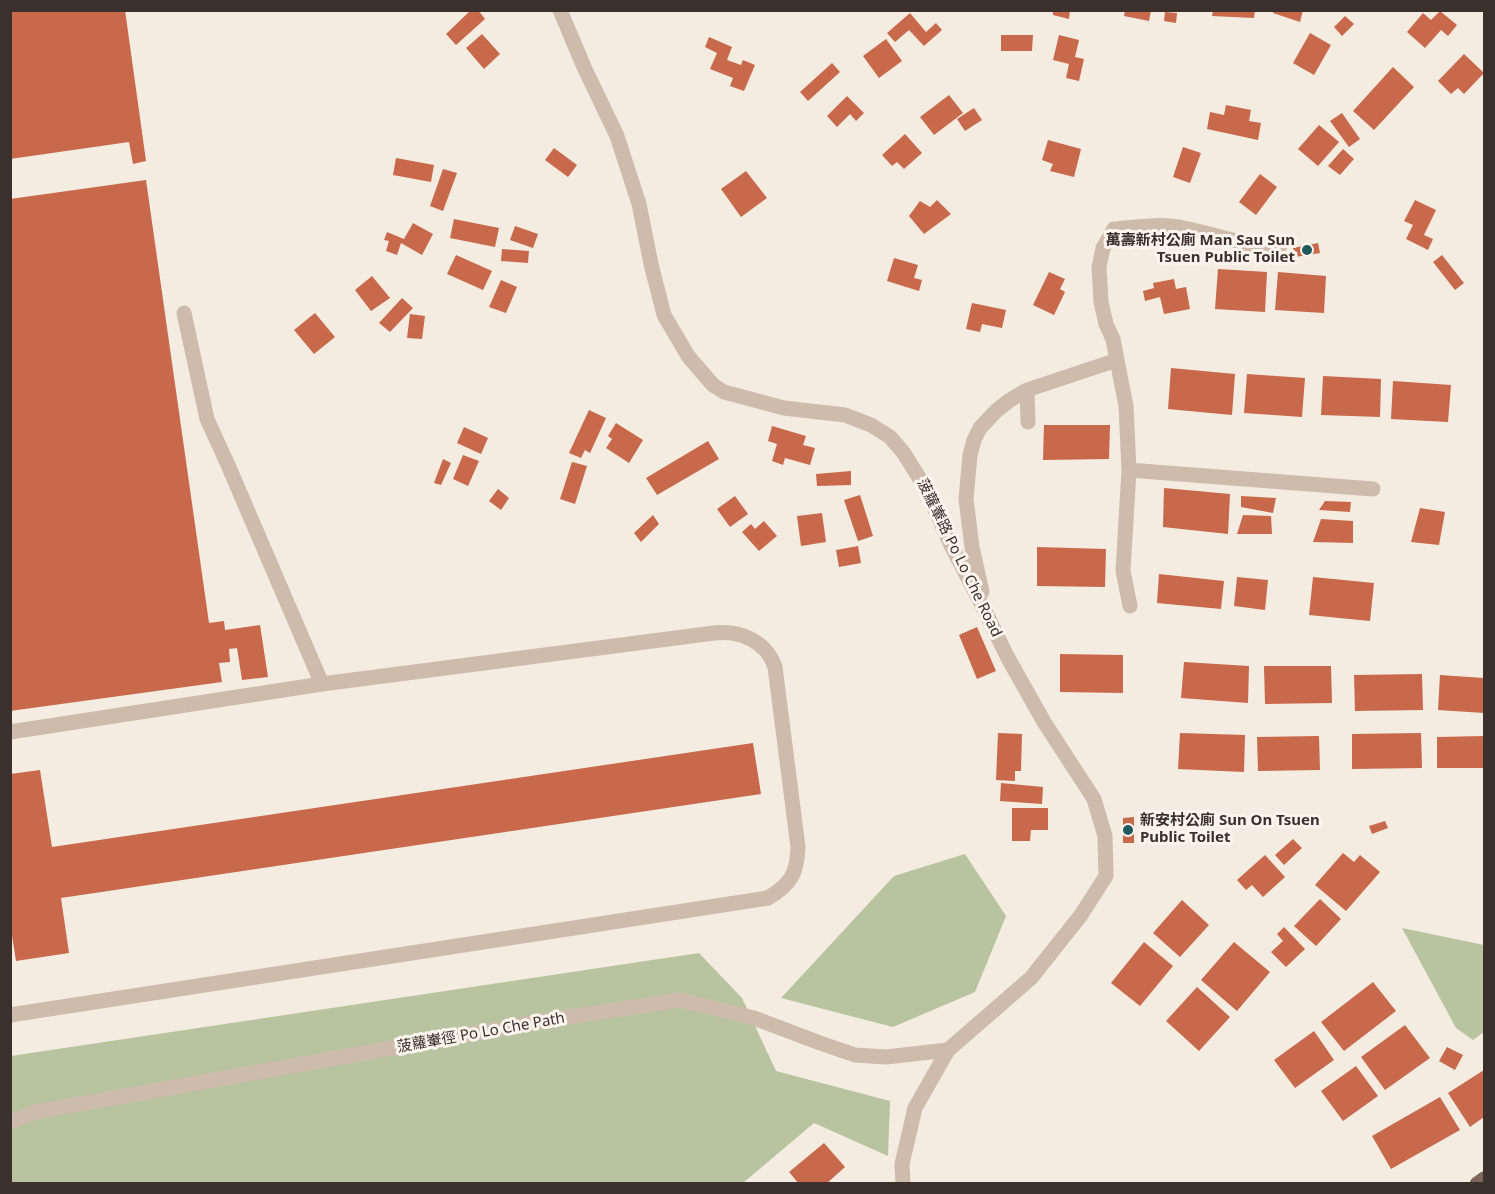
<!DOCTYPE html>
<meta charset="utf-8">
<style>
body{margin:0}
#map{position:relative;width:1495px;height:1194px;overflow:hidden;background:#f4ebe1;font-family:"Noto Sans",sans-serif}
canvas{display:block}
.frame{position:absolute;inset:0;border:12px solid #3b302b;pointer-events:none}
</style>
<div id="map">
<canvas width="1495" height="1194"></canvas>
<div class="frame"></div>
</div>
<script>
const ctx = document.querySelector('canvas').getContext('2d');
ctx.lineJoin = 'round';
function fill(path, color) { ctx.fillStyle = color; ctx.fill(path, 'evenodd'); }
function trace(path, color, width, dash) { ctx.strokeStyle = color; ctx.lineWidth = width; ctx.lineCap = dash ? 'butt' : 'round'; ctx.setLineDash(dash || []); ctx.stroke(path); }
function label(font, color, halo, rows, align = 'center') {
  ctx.font = font + ' "Noto Sans","Noto Sans TC",sans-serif'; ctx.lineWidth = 6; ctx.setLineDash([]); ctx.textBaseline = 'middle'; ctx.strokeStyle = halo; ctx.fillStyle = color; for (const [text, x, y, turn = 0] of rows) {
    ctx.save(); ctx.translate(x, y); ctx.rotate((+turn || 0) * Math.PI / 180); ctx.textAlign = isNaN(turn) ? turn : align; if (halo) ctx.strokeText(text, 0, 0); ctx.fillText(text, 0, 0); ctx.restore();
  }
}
const green = new Path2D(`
 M965,854L1006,916L975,992L893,1027L781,998L894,876Z
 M1402,928L1484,945V1032L1473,1040L1456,1028Z
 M699,953L742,998L776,1071L890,1101L888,1156L814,1123L743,1183L11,1184V1056Z`);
const building = new Path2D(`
 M10,10H125L146,161L133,164L129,142L10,159Z
 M471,10H478L485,19L456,45L446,34Z
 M1053,10H1070L1069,19L1053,15Z
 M1125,10H1151L1149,21L1124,16Z
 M1213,10H1255L1254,18L1212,16Z
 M1273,10H1303L1300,22L1273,13Z
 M1440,11L1457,25L1448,36L1441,30L1425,48L1407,32L1423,13L1431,20Z
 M1165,12L1177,13L1176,23L1164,21Z
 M910,13L926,32L936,23L942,30L924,46L909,30L895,42L887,33Z
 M1345,16L1354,24L1342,36L1334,27Z
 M1310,33L1331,45L1314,75L1293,63Z
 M482,34L500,54L484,69L466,48Z
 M1001,35H1033L1032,51H1001Z
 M1059,35L1079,40L1075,57L1084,59L1079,81L1066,78L1069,64L1053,60Z
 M709,37L732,47L727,60L741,65L743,60L755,65L744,91L730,86L733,78L710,69L717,53L705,47Z
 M886,39L902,61L879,78L863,56Z
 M1464,54L1484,73L1464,94L1458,88L1451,94L1438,81Z
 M832,63L840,72L808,101L800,92Z
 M1393,67L1414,87L1374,130L1353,111Z
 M949,95L963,113L934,135L920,117Z
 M847,96L864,113L856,121L850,114L837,127L827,116Z
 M1226,105L1251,110L1249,121L1261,123L1258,140L1207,129L1210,112L1224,115Z
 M974,108L982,120L965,131L957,119Z
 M1342,113L1360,139L1349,147L1330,121Z
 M1319,125L1339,142L1318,166L1298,149Z
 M905,134L922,153L904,169L897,162L892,166L882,155Z
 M1048,140L1081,149L1074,177L1050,171L1053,164L1042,160Z
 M1183,147L1201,153L1190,183L1173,177Z
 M554,148L577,165L568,177L545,160Z
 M1343,149L1354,159L1340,175L1328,166Z
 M396,158L434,165L431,182L393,175Z
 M443,169L457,173L443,211L430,206Z
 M746,171L767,198L741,217L721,189Z
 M1260,174L1277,187L1256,215L1239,202Z
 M146,180L209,623L224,621L225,630L260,625L268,677L242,680L237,648L229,649L230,662L219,663L222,682L10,711V199Z
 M937,200L951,214L924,234L909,216L920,201L930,207Z
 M1415,200L1436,210L1424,235L1433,239L1428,250L1406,239L1413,225L1404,221Z
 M454,219L499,228L495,247L450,238Z
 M413,223L433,234L422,255L401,243L397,255L386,251L389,241L384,240L387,232L404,239Z
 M515,226L538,234L533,248L510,240Z
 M1318,243L1320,253L1295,257L1293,248Z
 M502,249L529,251L528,263L501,261Z
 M456,255L492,271L483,290L447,274Z
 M1442,255L1464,283L1455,290L1433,262Z
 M894,258L918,265L914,278L922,280L919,291L887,281Z
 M1218,269L1267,272L1265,312L1215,309Z
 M1049,272L1065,279L1060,289L1065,292L1054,315L1033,305Z
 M1278,272L1326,276L1324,313L1275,310Z
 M372,276L390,298L371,311L355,290Z
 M1174,279L1176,289L1186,287L1190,309L1164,314L1160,297L1145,301L1143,291L1154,288L1153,283Z
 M501,280L517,287L506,313L489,307Z
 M402,298L413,308L390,332L379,323Z
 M972,303L1006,310L1002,328L982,324L980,332L966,329Z
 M315,313L335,337L314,354L294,330Z
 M410,314L425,316L422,339L407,338Z
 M1171,368L1235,374L1232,415L1168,409Z
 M1247,374L1305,378L1302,417L1244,413Z
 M1323,376L1381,379L1380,417L1321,415Z
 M1393,381L1451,385L1448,422L1391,419Z
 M589,410L606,418L590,453L585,450L581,458L569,453Z
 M616,423L643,440L629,463L606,448L612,439L608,436Z
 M1044,425H1110L1109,459L1043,460Z
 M772,426L806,436L803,445L815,448L810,465L785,458L783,465L772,461L777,444L768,441Z
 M464,427L488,438L481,454L457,443Z
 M708,441L719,459L657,495L646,478Z
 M463,455L479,461L468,486L453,479Z
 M443,459L451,463L441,485L434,483Z
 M572,462L587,466L575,504L560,499Z
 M851,471V485L817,486L816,474Z
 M1164,488L1230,494L1228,534L1163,527Z
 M498,489L509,498L501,510L489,501Z
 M860,495L873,536L858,541L844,500Z
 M735,496L748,514L730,527L717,509Z
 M1241,496L1276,498L1273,513L1241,507Z
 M1325,501L1351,502L1350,512L1319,510Z
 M1420,508L1445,512L1439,545L1411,542Z
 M822,513L826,542L801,546L797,516Z
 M653,515L659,524L641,542L634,533Z
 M1243,515L1271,516L1272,534H1237Z
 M1321,519L1353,521V543L1313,542Z
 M764,521L777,536L759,551L742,532L751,524L755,529Z
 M858,546L861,563L839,567L836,550Z
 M1037,547L1106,549L1105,587L1037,586Z
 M1159,574L1224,581L1221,609L1157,603Z
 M1237,577L1268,580L1265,610L1234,606Z
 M1313,577L1374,583L1370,621L1309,615Z
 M977,627L996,671L977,679L959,635Z
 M1060,654L1123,655V693L1060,692Z
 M1184,662L1249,666L1248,703L1181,698Z
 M1264,666H1331L1332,703L1265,704Z
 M1422,674L1423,710L1355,711L1354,675Z
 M1440,675L1484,678V713L1438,710Z
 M998,733L1022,734L1021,771H1015V781L996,780Z
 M1180,733L1245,735L1244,772L1178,769Z
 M1421,733L1422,768L1352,769V734Z
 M1319,736L1320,770L1258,771L1257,737Z
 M1484,736V768H1437V737Z
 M753,743L761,794L61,898L69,953L16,961L10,923V774L40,770L52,847Z
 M1001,783L1043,787L1042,804L1000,801Z
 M1012,808H1048V830H1031L1030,841H1012Z
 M1134,817V843H1123V818Z
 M1385,821L1388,828L1372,834L1369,826Z
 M1293,839L1302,848L1284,865L1275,855Z
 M1343,853L1354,862L1360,855L1380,872L1346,911L1315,885Z
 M1265,855L1285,877L1263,897L1252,885L1246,890L1237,880Z
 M1320,899L1341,919L1316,946L1294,926Z
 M1182,900L1209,925L1180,957L1153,933Z
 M1284,927L1305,949L1286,967L1271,952L1283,941L1277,934Z
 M1144,942L1173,966L1140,1006L1111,983Z
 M1234,942L1270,972L1237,1011L1201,980Z
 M1373,982L1396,1011L1344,1051L1321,1022Z
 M1197,987L1230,1017L1199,1051L1166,1021Z
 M1405,1025L1430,1058L1385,1090L1361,1057Z
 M1314,1031L1334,1060L1295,1088L1274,1060Z
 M1447,1047L1463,1055L1455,1070L1439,1061Z
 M1356,1066L1378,1096L1343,1121L1321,1091Z
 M1484,1070V1117L1470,1127L1448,1093Z
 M1440,1097L1460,1130L1391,1169L1372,1136Z
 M824,1143L845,1167L826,1184H799L789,1172Z`);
const minor = new Path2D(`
 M560,10L584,67L617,136L639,204L651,264L664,315L688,356L713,385L724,392L784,408L845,415L871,425L890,437L903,452L925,487L950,543L986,613L1008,658L1044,722L1094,799L1105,836L1106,876L1081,915L1031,978L948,1050L915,1108L902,1164L903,1184
 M184,313L207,419L228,465L322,684
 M1117,360L1126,406L1129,470L1373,489
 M1027,390L1028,422
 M1129,470L1123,571L1130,606
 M982,592L972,547L966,499L970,455L974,440L980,428L996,411L1010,400L1027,390L1117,360L1113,339L1106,324L1101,302L1099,267L1103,248L1114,229C1136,227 1161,223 1184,228C1216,234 1247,248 1280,246
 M10,732L322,684L714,633C740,630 766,641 775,667L798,847C797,874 791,884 768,898L10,1015
 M10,1122L35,1112L549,1020L680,1000L754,1018L820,1043L855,1055L886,1057L948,1050`);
const major = new Path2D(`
 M1477,1184L1484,1179`);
const markers = [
 [1307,250,6,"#1f5a5e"],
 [1128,830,6,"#1f5a5e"]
];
const poiNames = [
 ["萬壽新村公廁 Man Sau Sun",1295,241],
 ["Tsuen Public Toilet",1295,258],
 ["新安村公廁 Sun On Tsuen",1140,821,"left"],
 ["Public Toilet",1140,838,"left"]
];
const streetNames = [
 ["菠蘿輋路 Po Lo Che Road",959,558,64],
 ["菠蘿輋徑 Po Lo Che Path",481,1033,-10]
];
fill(green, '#b8c4a0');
fill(building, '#c8694b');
trace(minor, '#cdbbac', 15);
trace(major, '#7d675c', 15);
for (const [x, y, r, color] of markers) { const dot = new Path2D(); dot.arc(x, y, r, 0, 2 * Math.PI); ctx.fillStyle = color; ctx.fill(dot); trace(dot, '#fbf5ee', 2); }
label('bold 15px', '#3b302b', '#fbf5ee', poiNames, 'right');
label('15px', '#3b302b', '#fbf5ee', streetNames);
</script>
